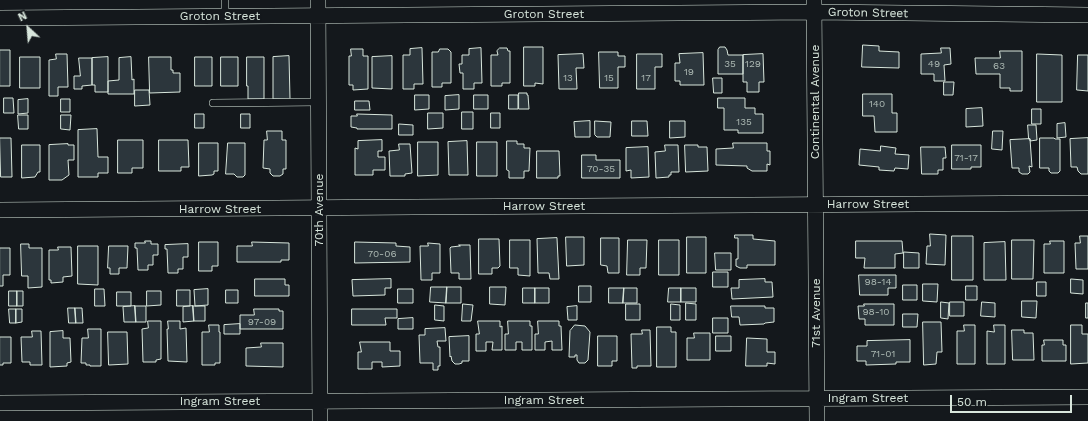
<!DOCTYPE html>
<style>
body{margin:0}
#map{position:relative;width:1088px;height:421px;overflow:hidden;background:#14181c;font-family:"Work Sans",sans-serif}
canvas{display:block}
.north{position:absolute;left:8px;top:8px;width:40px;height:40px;-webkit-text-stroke:3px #14181c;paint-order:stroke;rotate:334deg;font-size:11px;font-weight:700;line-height:16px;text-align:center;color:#d8e6dc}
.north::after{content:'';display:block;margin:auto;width:14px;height:18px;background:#d8e6dc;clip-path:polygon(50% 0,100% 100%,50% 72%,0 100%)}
.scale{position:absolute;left:950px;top:395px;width:122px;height:18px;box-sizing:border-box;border:2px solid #d8e6dc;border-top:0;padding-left:5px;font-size:12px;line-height:14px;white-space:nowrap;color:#d8e6dc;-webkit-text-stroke:3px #14181c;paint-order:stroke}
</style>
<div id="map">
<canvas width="1088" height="421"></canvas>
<div class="north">N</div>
<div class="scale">50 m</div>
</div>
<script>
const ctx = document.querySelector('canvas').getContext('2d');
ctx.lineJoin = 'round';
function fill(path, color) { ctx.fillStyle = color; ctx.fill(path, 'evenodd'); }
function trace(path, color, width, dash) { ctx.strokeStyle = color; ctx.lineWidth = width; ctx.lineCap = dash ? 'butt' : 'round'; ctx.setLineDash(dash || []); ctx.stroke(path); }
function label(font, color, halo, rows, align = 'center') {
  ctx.font = font + ' "Work Sans",sans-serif'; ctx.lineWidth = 3; ctx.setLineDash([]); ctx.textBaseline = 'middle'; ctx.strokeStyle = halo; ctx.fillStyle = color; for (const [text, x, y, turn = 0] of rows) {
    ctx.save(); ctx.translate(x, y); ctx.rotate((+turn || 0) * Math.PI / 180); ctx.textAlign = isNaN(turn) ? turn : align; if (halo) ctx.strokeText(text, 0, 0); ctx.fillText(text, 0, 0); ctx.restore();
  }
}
const building = new Path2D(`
 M863,45L879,46V51L899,52V68L862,67Z
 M524,47H543V84L535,83V86H524Z
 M720,47H725L727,50L728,55H743V74H718V50Z
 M422,48L423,84H414V89H403V55H410V49Z
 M481,48L482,83H474V89H463V73H460L459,64H462V55H469V49Z
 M500,48H507L508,51H510V83H502V86H491V55H498L497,51Z
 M941,48H950L951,64L944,65L945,81H934V74H921V54L941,53Z
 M351,49H363V56H368V89L353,90V85H349V56H351Z
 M440,49H448L451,52V83H442V87H432V52H438Z
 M0,50H10V86H0Z
 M1000,51H1022V91H1010V88H1000V74H976L975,58H1000Z
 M599,52H618V56H625V67H618V88H600Z
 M703,53L704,85H680V81H675V63H680L679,54Z
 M56,54H67L68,87H58V96H49V60L56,59Z
 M583,54L584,68H576L577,89H559L558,55Z
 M637,54H662V67H655V89H637Z
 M763,54L764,82H759V92H747V82H743V55Z
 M1037,54L1062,55V102H1037Z
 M1078,55H1088V91L1077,90Z
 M289,56L290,99H273V57Z
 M392,56V89L372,88V57Z
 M20,57H40V88H20Z
 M108,57V92H95V85H92V58Z
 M131,57L132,80L134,79V94H108V81L119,80V58Z
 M149,57H171V70H173V73H180V92L150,93Z
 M195,57H212V86H195Z
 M221,57H238V86H221Z
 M247,57H264V99H248V86H247Z
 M79,58H92V85L82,86V89H74V76H80Z
 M713,78H722V93H714Z
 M944,82H954L953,95H944Z
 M135,90H149L150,105L135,106Z
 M519,93H527V95H528L529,109H519Z
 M863,94H892V113H897V132H875L874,116H863Z
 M415,95H429V109L415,110Z
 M459,95V109L445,110V96Z
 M474,95H488V109H474Z
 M509,95H518V109H509Z
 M4,98H13L14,113H4Z
 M718,98H745V108H755V114H763V133H738V130H724V108H718Z
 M28,99V113L18,114V100Z
 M61,99H70V112H61Z
 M355,101H369L370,110H355Z
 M982,108L983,126L966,127V109Z
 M1032,109H1041V124H1032Z
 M462,112H473V129H462Z
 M428,113H443V128L428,129Z
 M491,113H500V128H491Z
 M195,114H204V128H195Z
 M241,114H250V128H241Z
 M357,114L392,115V129H357V128L351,127V116H357Z
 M18,115H28V129H19Z
 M61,115H71L70,130L61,129Z
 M590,121V137H575L574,122Z
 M595,121L611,122L610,137H597L595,135Z
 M632,121H647L648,136H632Z
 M670,121H685V137L670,138Z
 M1065,123L1066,137L1057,138V124Z
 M399,124L413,125V135H399Z
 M1028,125H1036L1037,140L1030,141V139H1029Z
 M97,129L98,157H108V173H98V177H78V130Z
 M267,131H282V140H286V169H283V174L280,176H273L270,173V169L263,168L264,140H267Z
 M993,131H1003L1002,150L992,149Z
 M0,138H11L12,177H1Z
 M1040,138H1054L1055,139H1060V171L1058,173H1051L1049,171V168H1040Z
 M1088,138V174H1081L1078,171L1077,167H1071L1070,139Z
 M1030,139L1032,167L1029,166L1030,172L1028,174H1022L1019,172V168H1012L1010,140Z
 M118,140H143V168H132V173H118Z
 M159,140H188L189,167H181V171H159Z
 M382,140V151H378V157H385V170H373V175H355V148L358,149V141Z
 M467,141L468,175H449L448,142Z
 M507,141H517V144H524V148H530L529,171H524V178H509V171L507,170Z
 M418,142H438V175L418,176Z
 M477,142H497V176H477Z
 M199,143H218V171H214V174L212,175L199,176Z
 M228,143H245V175L243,177H237L234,174H226Z
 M733,143H767V151H770V165L767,164V171H752L747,168V166L716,165V149L733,148Z
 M68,144V145H74V160H68L69,175L62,180H49V145Z
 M399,144H410L412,173L405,174V176H390L389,151L399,150Z
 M22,145H40V172H38L35,177L22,178Z
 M665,145H678L679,172H671V175H669V177L656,178L655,152L665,151Z
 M685,145H698V147H707L708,171L686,172Z
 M952,145H981V167H971V169H952Z
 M881,146L896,148L895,154L909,155L908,169L895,168L894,171L879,170V167L859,165L860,149L880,151Z
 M648,147L649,177L631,178V170L626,171V148Z
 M921,147H945L946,158H943V170H938V174H922Z
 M537,151H559L560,176H558V178H537Z
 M582,155H596V160H620V178H582Z
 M930,234L946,235L945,265L926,264L927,246H930Z
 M735,235H753V239L775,241V265H747V268H740L736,266V259H738V238H735Z
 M952,236H973V280H952Z
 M1080,236H1088V269H1076L1075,243H1080Z
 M566,237H584V265L567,266Z
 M687,237H706V273H687Z
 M557,238L559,279H550L549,273H538L537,239Z
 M601,238H619V273H608L607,266L601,265Z
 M479,239H499L500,266L498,268H492V274H479Z
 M510,240H530V276L518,275V268H510Z
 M628,240H647L646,268H640V275H627Z
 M659,240H679V275H659Z
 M1012,240H1034L1033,279H1012Z
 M145,241H151V244H158V255H153V265H148V270H138L137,248H135V243H145Z
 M856,241H902L903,253L895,254V268H864L865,258H856Z
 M1050,241H1064V273H1044V244H1050Z
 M199,242H218V266H212V271H199Z
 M252,242L289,243V260H281V262H237V246H252Z
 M355,242L396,243V246L410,247V262L355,263Z
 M1005,242L1006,280H984V243Z
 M428,243L440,244V273H432V280H421L420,246H428Z
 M21,244H29V248H42V287L28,288V276H22Z
 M188,244V257H183V269H178V273H168L167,249H165V245Z
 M459,245H470L471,279H459V273H451L450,248L451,247L460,246Z
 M78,246H98V285L78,284Z
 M109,246H128L127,268H119V274H110V268H108Z
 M58,247H71L72,276L63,277V282L51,283V280H49V250H58Z
 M0,248H10V275H3V286H0Z
 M904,252L919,253V268H904Z
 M715,253H731V270H716Z
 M713,272H728V287H713Z
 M859,275H896V288H888V295H860Z
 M255,279H285V285H289V296H255Z
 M391,279V288H385V295L353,296L352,280Z
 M765,279V282H772L773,297L732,299L731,288H739V280Z
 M1071,279L1083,280V294L1071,293Z
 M1037,282H1046V296H1037Z
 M923,284H938L937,302L923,301Z
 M903,285H917V300H903Z
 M579,286H591V302H579Z
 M966,286H977V300H966Z
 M431,287H447L446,303L430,302Z
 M447,287H461V303H446Z
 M490,287H506L505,305L490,304Z
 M523,288H535V303H523Z
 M535,288H549V303H535Z
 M609,288H624L623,303H609Z
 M624,288H637V303H623Z
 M669,288H681V302H668Z
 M681,288H696V302H681Z
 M95,289H104L105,306H95Z
 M208,289V305L195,306L194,290Z
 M398,289H413V303H398Z
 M177,290H190V306H177Z
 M226,290H238V303H226Z
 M9,291H17V306H9Z
 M17,291H23V306H17Z
 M147,291H161V305L147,306Z
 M117,292H131V306H117Z
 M1022,301H1037L1036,318L1022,317Z
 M941,302L949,303L948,319L941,318Z
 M950,302H964V316H950Z
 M982,302L995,303V317L981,316Z
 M686,303L696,304V320H686Z
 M1086,303H1088V318H1086Z
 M463,304L473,305L471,321H462Z
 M626,304H640V320H626Z
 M671,304L680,305V320H671Z
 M864,304H894V325H865V319H859L858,306H864Z
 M435,305L444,306V321L435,320Z
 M135,306L136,322H124L123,307Z
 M135,306H146V322H136Z
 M193,306H205V321H194Z
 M193,306L194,321L183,322V307Z
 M577,306V320H568L567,307Z
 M731,306H765V308H774V322L765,323L764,324L740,325L739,317H732Z
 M68,308H75L76,323H69Z
 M75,308H82L83,323H76Z
 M9,309H16V323H10Z
 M16,309H22V322L16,323Z
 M254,309H279V311H283V329H240V315H254Z
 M352,309H397V318H385L386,325H352Z
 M903,314H918L917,327H903Z
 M413,318V329H398V319Z
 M713,318H728V333H713Z
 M148,321H161V359L156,360V362H143L142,329L148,328Z
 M168,321H180V329L186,328L187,362L168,361L167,329H168Z
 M478,321H500V327L502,326V350H492L493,342H486V351H476V334H479Z
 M508,321H530V326H532V350H522V342H516V350H505V334H508Z
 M538,321H559V326H561L562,350H552V341L545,342V350H535V334H538Z
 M923,322H941L942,352H937L936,364L924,365Z
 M240,324V334H224V325Z
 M209,325H219V332H220V363H215V365H202V332H209Z
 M575,325L585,326L590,332L588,360L585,363H579L577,360V355H575V357H569L570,331Z
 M964,325H975V364H957V331H964Z
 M994,325H1005V364H987V331L994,332Z
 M1071,325H1082V334H1088V363L1071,364Z
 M657,327H671V332H676V367H657Z
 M445,328L446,341H437L438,347H440V366H438V370H433V363H420L419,335H425V329Z
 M88,329H101V366H90V365H86V363H81L82,338H88Z
 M642,330H650L651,366H637V368H632L631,334H642Z
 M1012,330H1024V333H1033L1034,360H1013Z
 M32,331H41L42,365H30V362H22L21,337H32Z
 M63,331V338H70L71,362L67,363V366L50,367V332Z
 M108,332H127L128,364L109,365Z
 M694,333H710V360H687V338H694Z
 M469,336V361H462V363L459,364H455L452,361L451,356L450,357L449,337Z
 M598,336H617V361H612V366H598Z
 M716,336H731V351H716Z
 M0,337H11V363H3V365H0Z
 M747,338L767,339V352H775V364L767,363V366H746Z
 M910,340V362H896V364L866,365V361H857V346H867V341Z
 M1044,340H1063V345H1066V361H1042V345H1044Z
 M360,342H390V351H400V366L382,367V362H372V369H358V352H361Z
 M261,343H283V367L246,366V348L261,347Z`);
const service = new Path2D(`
 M225,0V16
 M213,103L318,102`);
const minor = new Path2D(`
 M318,0L320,421
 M814,0L817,421
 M0,18L814,12L1088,15
 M0,210L414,207L1088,203
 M0,403L1088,397`);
const numberNames = [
 ["35",730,64],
 ["129",753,64],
 ["49",934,64],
 ["63",999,66],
 ["19",689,72],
 ["13",568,78],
 ["15",609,78],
 ["17",646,78],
 ["140",877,104],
 ["135",744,122],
 ["71-17",966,158],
 ["70-35",601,169],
 ["70-06",382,254],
 ["98-14",878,282],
 ["98-10",876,312],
 ["97-09",262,322],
 ["71-01",883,354]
];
const streetNames = [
 ["Groton Street",868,13,1],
 ["Groton Street",544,14],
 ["Groton Street",220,16],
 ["Continental Avenue",815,102,-90],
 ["Harrow Street",868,204],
 ["Harrow Street",544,206],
 ["Harrow Street",220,209],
 ["70th Avenue",319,210,-90],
 ["71st Avenue",816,313,-90],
 ["Ingram Street",868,398],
 ["Ingram Street",544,400],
 ["Ingram Street",220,401]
];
fill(building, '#2c363c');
trace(building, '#d8e6dc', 1);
trace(service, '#d8e6dc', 8);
trace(minor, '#d8e6dc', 16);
trace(service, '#14181c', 7);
trace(minor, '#14181c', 15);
label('10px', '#adbab4', null, numberNames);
label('12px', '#d8e6dc', '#14181c', streetNames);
</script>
